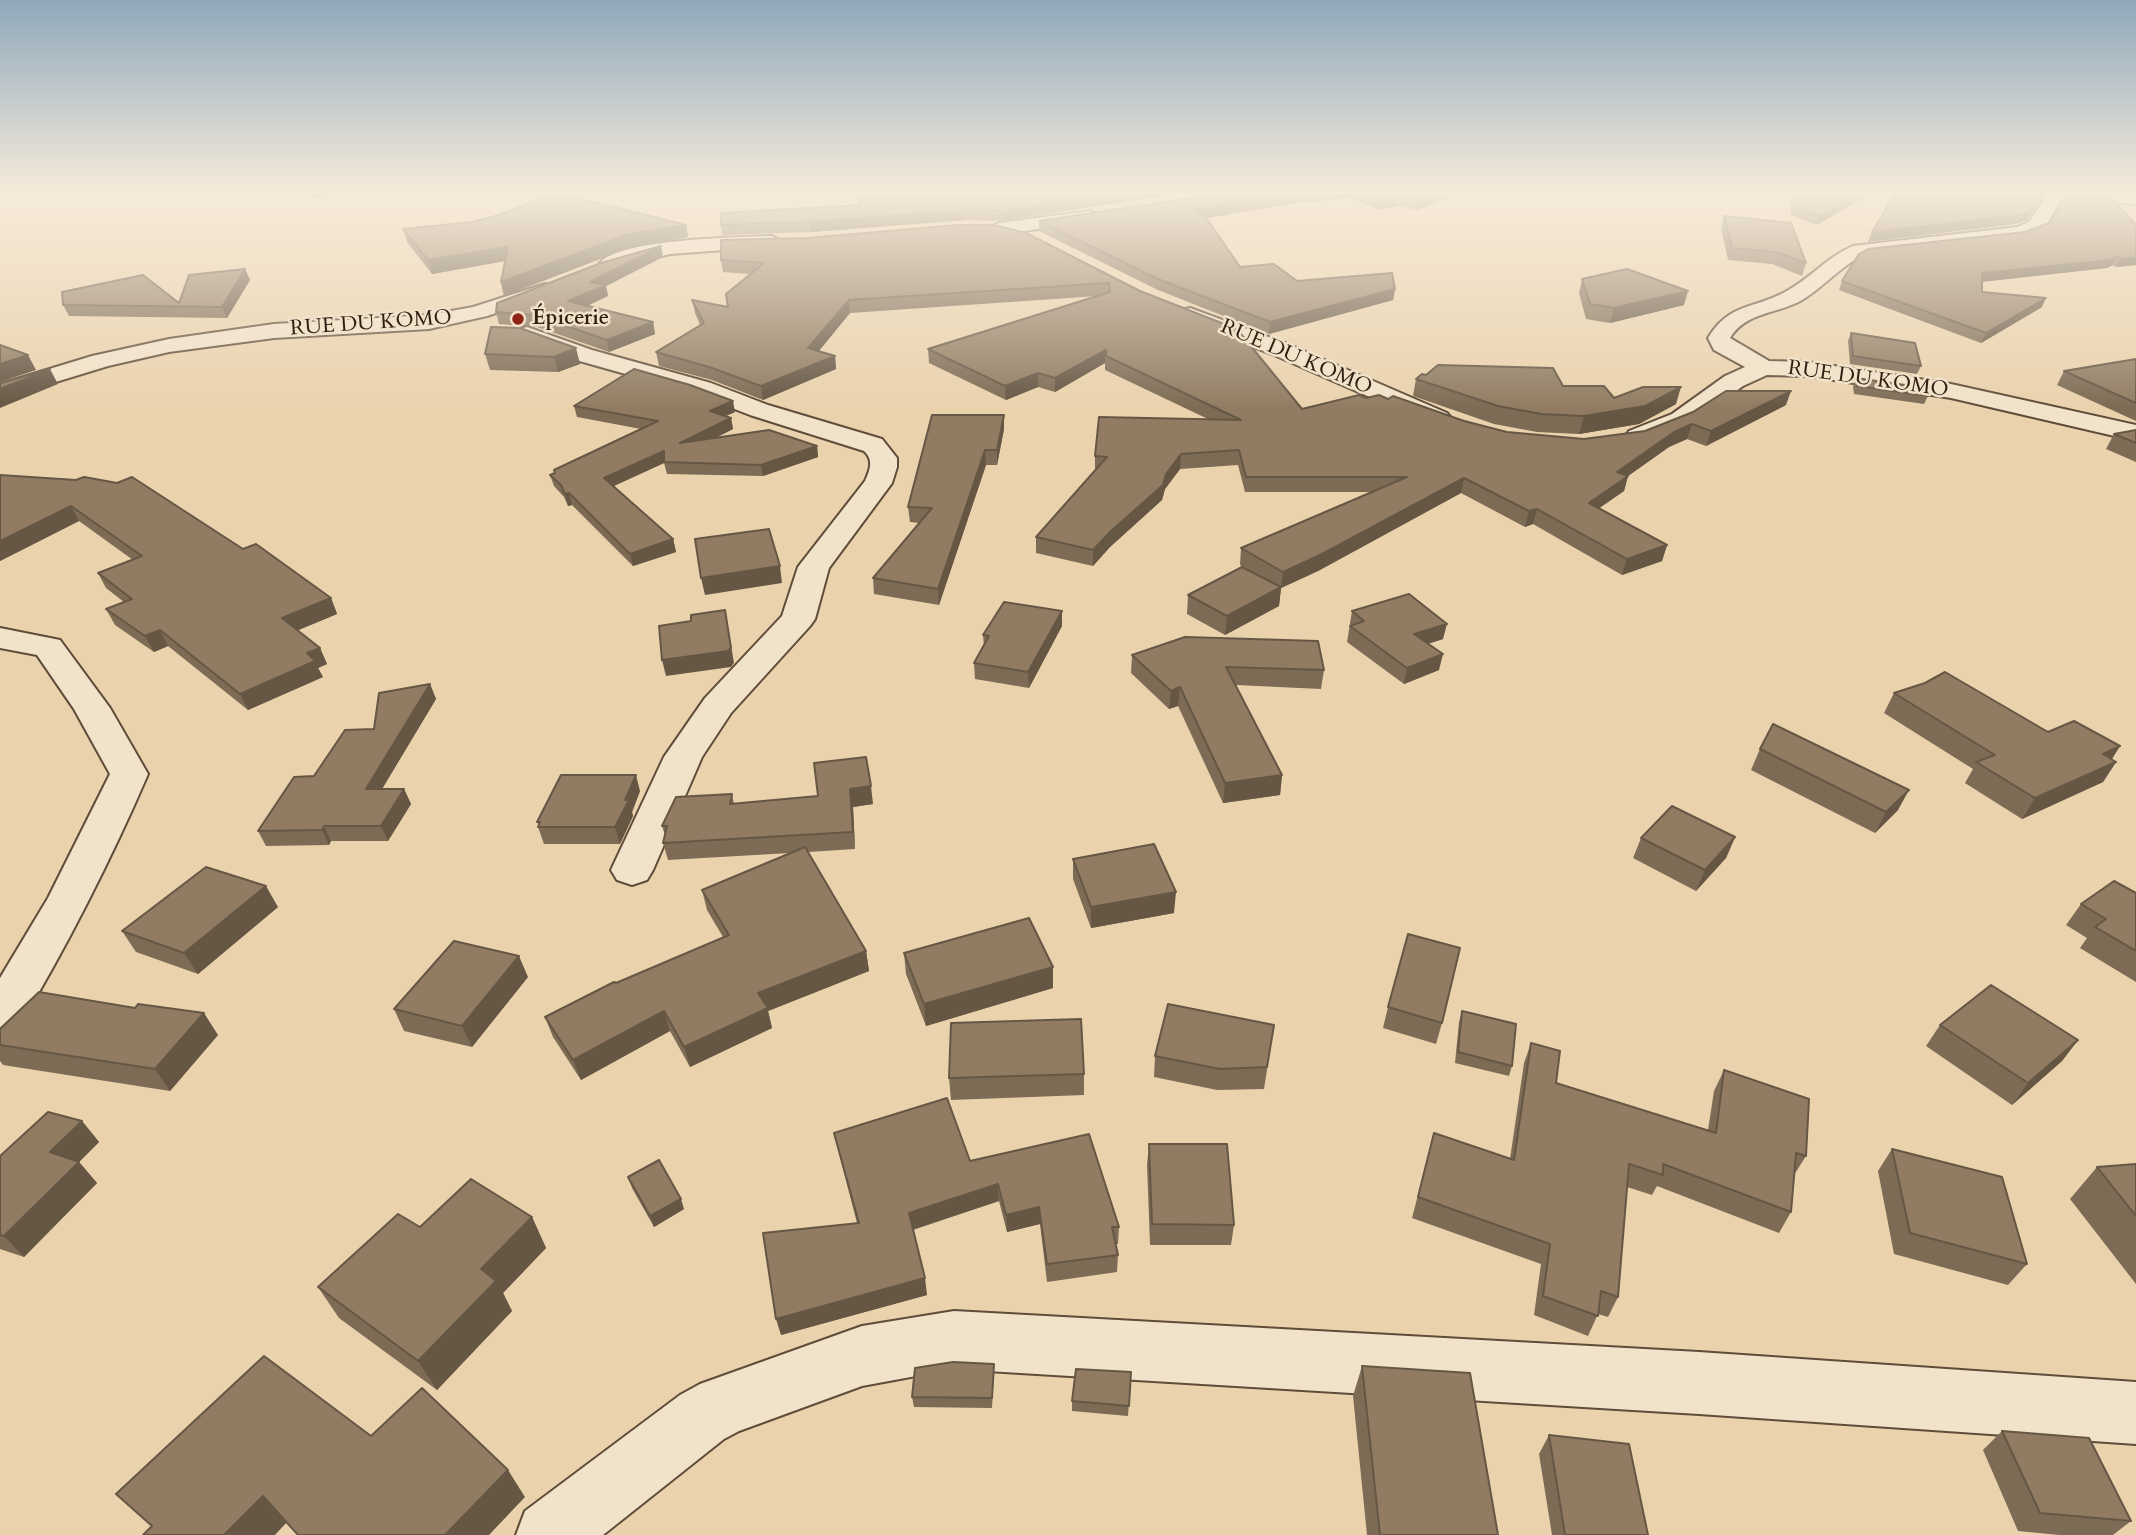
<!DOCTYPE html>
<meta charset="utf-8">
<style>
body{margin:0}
canvas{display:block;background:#ead2ad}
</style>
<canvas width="2136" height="1535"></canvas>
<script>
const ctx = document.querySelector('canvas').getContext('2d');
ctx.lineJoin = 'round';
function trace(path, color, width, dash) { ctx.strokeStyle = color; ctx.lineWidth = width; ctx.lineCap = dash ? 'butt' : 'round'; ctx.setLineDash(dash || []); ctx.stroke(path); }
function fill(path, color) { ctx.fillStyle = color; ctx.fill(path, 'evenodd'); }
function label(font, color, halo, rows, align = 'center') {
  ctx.font = font + ' Cardo,serif'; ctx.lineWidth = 5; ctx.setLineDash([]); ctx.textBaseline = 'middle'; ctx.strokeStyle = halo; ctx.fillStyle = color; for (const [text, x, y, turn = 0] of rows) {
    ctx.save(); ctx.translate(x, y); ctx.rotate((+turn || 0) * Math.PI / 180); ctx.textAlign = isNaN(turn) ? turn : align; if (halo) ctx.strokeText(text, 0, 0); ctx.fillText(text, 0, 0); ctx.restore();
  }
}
const minor = new Path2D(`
 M2051,193L2136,194V204L2081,199L2060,202L2043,230L2027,236L1864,255C1840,266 1824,287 1802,300C1778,314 1745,312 1730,338L1769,361L1808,362L1951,384L2136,425V441L1951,398L1808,376L1767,375L1743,386L1690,424L1647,443L1638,445L1629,443L1625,437L1629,431L1672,414L1725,376L1745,367L1714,350L1708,338C1729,303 1754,309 1785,292C1810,279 1827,257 1853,246L2017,227L2029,222L2048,194Z
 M1090,211L1099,216L1096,220L999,235L990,229L999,223Z
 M772,236L782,242L779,246L670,254L610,269L603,267L600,263C618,239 740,237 772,236Z
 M545,284L552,286L555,290L552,294L487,316L429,329L274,338L169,352L108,366L0,399V384L92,356L169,339L274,324L429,315L473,307Z
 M1190,308L1290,345L1447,413L1451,418L1447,423L1438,426L1429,423L1274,355L1182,320L1179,315L1182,310Z
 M527,327L592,350L711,383L768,405L882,439L897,458V467L892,483L829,568L815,619L810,626L731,713L702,757L653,870L647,880L632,885L617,880L611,870L664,757L705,698L782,616L798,567L865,481C870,470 874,460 864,451L750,415L693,393L576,360L519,339L516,334L519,329Z
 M0,628L60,640L110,708L148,774C110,862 66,948 17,1030L0,1036V978L48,898L110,774L74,709L37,655L0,648Z
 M954,1311L1699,1352L2136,1382V1444L1699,1414L954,1369L862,1386L739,1431L724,1439L603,1535H516L525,1511L680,1395L700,1384L862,1326Z`);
const wall = new Path2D(`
 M1001,193L1000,221L966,220L811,232L722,235L721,225L860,205Z
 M1225,193H1464L1451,196L1417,210L1398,206L1379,210L1348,198L1296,203L1205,218L1240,267L1297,281L1395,289L1393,300L1269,334L1158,290L1039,231V221Z
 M1509,193H1541L1540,196Z
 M1790,193H1873L1816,225L1791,215Z
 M1724,216L1806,263L1802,276L1772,264L1728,260L1721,228Z
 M2049,223L2136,265L2116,267L2113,265L2107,268L1982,282V292L2042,307L1981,343L1839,290L1842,281L2025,232Z
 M686,225L688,237L631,247L504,296L501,282L505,261L432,274L407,242L403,229Z
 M957,225L1140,291L1302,409L1366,398L1388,399L1507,432L1584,439L1645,431L1786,405L1706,446L1687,439L1669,447L1628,476L1624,491L1599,508L1667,545L1662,561L1622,575L1533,524L1525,527L1461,493L1318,571L1281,588L1279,606L1225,635L1187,614L1188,595L1261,577L1240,565L1241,548L1372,492H1245L1238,465L1180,469L1165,489L1162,500L1110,547L1093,566L1036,553V537L1095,471V456L1208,419L1105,370V363L1055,392L1038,387L1006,400L929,363L928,349L1098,296L850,313L818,351L835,356L836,369L763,400L712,380L659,366L656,352L700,325L695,313L692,300L728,307L750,274L723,272L721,260L807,238Z
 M663,257L606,286L608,296L587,306L653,322L655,334L609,352L537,327L499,324L496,312Z
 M245,269L250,280L227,318L69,316L63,305L179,303Z
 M1582,279L1684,305L1610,323L1586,319L1579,293Z
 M491,327L580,364L558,372L490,370L485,354Z
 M1851,333L1921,366L1917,374L1850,364L1848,341Z
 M2136,359V421L2057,385L2064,371Z
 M1426,375L1563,386L1614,398L1676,404L1639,424L1579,434L1537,432L1494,424L1413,396L1416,379Z
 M1856,378L1928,396L1924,404L1854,394L1853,387Z
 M574,406L735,412L726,416L731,418L733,429L715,438L817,446L818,457L763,476L667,474L664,463L614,486L673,539L676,552L633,566L572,505L568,506L564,497L554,486L550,475L641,429L577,417Z
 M1004,429L997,465H986L939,605L874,594L873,578L919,523L910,522L908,507Z
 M2136,430V462L2106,449L2114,434Z
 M0,475L243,549L331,598L337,614L298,630L320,648L327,664L318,668L323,677L248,710L168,646L154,652L115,625L106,609L124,602L106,588L98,573L133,560L79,521L0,561Z
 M1062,611V626L1029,688L975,679L974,663L984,646L983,635Z
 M1352,611L1443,639L1428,644L1439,670L1404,684L1347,642Z
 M1132,655L1324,670L1321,689L1236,685L1282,775L1280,795L1223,803L1178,706L1169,709L1131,673Z
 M430,684L436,699L382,789H404L411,804L388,841H331L329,845L266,846L258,831L374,729Z
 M1894,693L2048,732L2120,746L2112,759L2116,762L2103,782L2022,819L1965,783L1973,769L1884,713Z
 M1760,749L1898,810L1875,833L1751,770Z
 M640,791L632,812L633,816L620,844H544L538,827L539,825L537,822Z
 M732,794L734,804H873L853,807L855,849L808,852L866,951L869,971L768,1011L772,1028L690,1067L670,1031L581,1080L553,1037L545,1017L616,983L723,937L707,910L702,890L790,853L668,860L663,843L665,835L662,826Z
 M1735,837L1726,858L1696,891L1633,858L1641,838Z
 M1073,859L1174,913L1091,928L1073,879Z
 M2136,893V982L2080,948L2087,938L2066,925L2081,904Z
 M278,907L198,974L136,952L122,931Z
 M904,953L1053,988L926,1026L906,974Z
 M528,977L472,1047L404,1031L394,1009Z
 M1388,1007L1442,1023L1436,1044L1383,1028Z
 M135,1008L218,1035L170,1091L3,1065L0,1061V1029Z
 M1462,1011L1512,1066L1509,1076L1455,1063L1459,1022Z
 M1274,1025L1264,1089L1217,1090L1154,1077L1155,1056Z
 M1940,1025L2078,1040L2062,1061L2012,1105L1926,1046Z
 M1531,1043L1556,1083L1708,1130L1714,1091L1724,1070L1806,1156L1794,1175L1791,1212L1779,1233L1657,1186L1652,1195L1627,1187L1618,1297L1608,1317L1598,1314L1588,1336L1534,1315L1541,1264L1412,1218L1434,1133L1510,1159L1524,1063Z
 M1084,1074V1095L951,1100L949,1078Z
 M82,1121L99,1142L79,1162L97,1183L24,1257L0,1249V1156Z
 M834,1133L970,1161L1119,1227L1118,1244H1116L1118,1255L1117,1272L1047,1282L1040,1224L1007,1232L999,1201L913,1230L927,1295L781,1335L857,1223L838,1150Z
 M1149,1144L1234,1225L1231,1245H1150L1147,1165Z
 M1892,1149L2027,1264L2008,1285L1894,1254L1878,1171Z
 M2136,1164V1284L2070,1199L2097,1167Z
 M628,1177L684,1209L654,1227L632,1188Z
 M532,1217L546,1248L503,1293L512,1311L437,1390L339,1318L318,1287L420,1227Z
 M1362,1366L1498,1535H1367L1353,1396Z
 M1131,1372L1128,1416L1072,1411V1401Z
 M994,1374L992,1408L914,1407L912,1397Z
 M2002,1431L2131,1521L2113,1535H2059L2018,1531L1983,1450Z
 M1549,1435L1648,1535H1552L1539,1454Z`);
const shadedWall = new Path2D(`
 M310,193H363L312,198Z
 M1119,193H1184L1000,221V211Z
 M1293,193H1349L1348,198L1296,203L1190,221L1191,210Z
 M1435,193H1464L1451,196L1417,210L1418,200Z
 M1861,193H1873L1816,225L1819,216Z
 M2044,193H2046L2027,220L2016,224L1868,242L1872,232Z
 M1399,196L1398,206L1379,210L1381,200Z
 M966,210V220L811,232L810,222Z
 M686,225L688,237L631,247L504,296L501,282L629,234Z
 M661,246L663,257L606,286L608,296L571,313L568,301L590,282Z
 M508,247L511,260L432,274L428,260Z
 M2117,256L2113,265L2107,268L1978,282L1982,273Z
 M2136,257V265L2116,267L2120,259Z
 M245,269L250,280L227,318L222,307Z
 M1395,289L1393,300L1269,334L1270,322Z
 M1688,291L1684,305L1610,323L1614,308Z
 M2046,298L2042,307L1981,343L1986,333Z
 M849,300L850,313L810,362L808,348Z
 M653,322L655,334L609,352L607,340Z
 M576,348L580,364L558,372L554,357Z
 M1106,350L1105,363L1055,392V378Z
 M28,355L36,370L0,382V364Z
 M835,356L836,369L763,400L761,386Z
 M50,369L58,384L0,408V389Z
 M1038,373V387L1006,400L1005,386Z
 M1681,387L1676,404L1639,424L1579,434L1584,416Z
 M1791,391L1786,405L1706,446L1711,431Z
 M733,401L735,412L712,422L710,411Z
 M1004,415V429L997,465V450Z
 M731,418L733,429L682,455L680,443Z
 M1692,424L1687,439L1669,447L1628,476L1624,491L1585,518L1589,503L1617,472L1674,432Z
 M817,446L818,457L763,476L761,465Z
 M985,450L986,465L939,605L938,589Z
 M664,451V463L607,489L604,478Z
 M1181,454L1180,469L1165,489L1162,500L1110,547L1093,566V550L1166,474Z
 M1464,478L1461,493L1318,571L1281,588L1279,606L1225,635L1227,616L1281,587L1283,572Z
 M569,493L572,505L568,506L565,494Z
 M71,506L79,521L0,561V541Z
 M1537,509L1533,524L1525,527L1529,511Z
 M673,539L676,552L633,566L630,554Z
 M1667,545L1662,561L1622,575L1627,559Z
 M780,566L782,583L705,595L701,578Z
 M331,598L337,614L289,634L282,618Z
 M725,610L734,663L731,667L666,676L662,660Z
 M1062,611V626L1029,688L1028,672Z
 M1447,624L1443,639L1410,649L1414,634Z
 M160,630L168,646L154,652L145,636Z
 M320,648L327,664L318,668L323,677L248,710L240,694L307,653Z
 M1443,654L1439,670L1404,684L1407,668Z
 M430,684L436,699L373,804L366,789Z
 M1180,687L1178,706L1169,709L1171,691Z
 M2120,746L2108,765L2116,762L2103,782L2022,819L2035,798L2103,754Z
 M636,775L640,791L632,812L633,816L620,844L615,827Z
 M1282,775L1280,795L1223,803L1225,783Z
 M871,786L873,804L853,807L855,849L853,832L850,789Z
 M404,789L411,804L388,841L381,826Z
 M1909,790L1898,810L1875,833L1886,812Z
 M324,826L331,841L329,845L322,830Z
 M1735,837L1726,858L1696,891L1705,870Z
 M266,886L278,907L198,974L184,953Z
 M1176,892L1174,913L1091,928V907Z
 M866,951L869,971L768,1011L772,1028L690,1067L684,1047L758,993Z
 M519,956L528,977L472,1047L462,1026Z
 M1053,967V988L926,1026L924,1004Z
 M664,1011L670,1031L581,1080L573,1060Z
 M204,1013L218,1035L170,1091L155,1069Z
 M2078,1040L2062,1061L2012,1105L2028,1083Z
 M82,1121L99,1142L68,1173L50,1152Z
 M79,1162L97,1183L24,1257L4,1236Z
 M998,1184L999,1201L911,1230L909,1213Z
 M681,1199L684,1209L654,1227L650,1216Z
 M1039,1207L1040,1224L1007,1232L1006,1215Z
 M532,1217L546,1248L503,1293L512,1311L437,1390L418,1361L481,1269Z
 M925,1278L927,1295L781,1335L776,1319Z
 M508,1470L525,1497L489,1535H445Z
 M263,1496L287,1522L275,1535H224Z`);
const building = new Path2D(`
 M535,193H558L686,225L629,234L501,282L508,247L428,260L403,229L472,222L499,215L536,201Z
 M859,193H1001L1007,197L1036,193H1119L1000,211L966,210L810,222L721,225V213L860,205Z
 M1225,193H1293L1191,210L1207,219L1240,267L1274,264L1297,281L1392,273L1395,289L1270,322L1158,279L1039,221Z
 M1364,193H1435L1418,200L1399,196L1381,200Z
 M1793,193H1861L1819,216L1794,206Z
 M1896,193H2044L2032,210L2021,215L1872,232Z
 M2085,194L2110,196L2136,225V257L2120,259L2117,256L2111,260L1982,273V292L2046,298L1986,333L1842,281L1859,254L1868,249L2025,232L2049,223L2065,197Z
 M1724,216L1791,223L1806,263L1776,252L1732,248Z
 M957,225H994L1026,233L1140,291L1237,329L1302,409L1359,395L1366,398L1379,395L1388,399L1393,396L1464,421L1507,432L1584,439L1645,431L1693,412L1726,391H1791L1711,431L1692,424L1674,432L1617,472L1628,476L1589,503L1667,545L1627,559L1537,509L1529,511L1464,478L1320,555L1283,572L1241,548L1407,477H1246L1239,450L1181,454L1166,474L1163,485L1111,531L1093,550L1036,537L1107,457L1095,456L1099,417L1241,420L1106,356V350L1055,378L1038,373L1005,386L928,349L1110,292L1109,283L849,300L808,348L835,356L761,386L709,367L656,352L704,323L692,300L728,307L726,294L764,263L721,260V240L807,238Z
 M661,246L590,282L606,285L568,301L653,322L607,340L534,315L496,312L497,303L601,263Z
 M245,269L222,307L63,305L62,292L143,275L179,303L189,275Z
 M1627,269L1688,291L1614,308L1590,304L1582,279Z
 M491,327L520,328L576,348L554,357L485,354Z
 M1851,333L1915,343L1921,366L1853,356Z
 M0,345L28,355L0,364Z
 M2136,359V403L2064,371Z
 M1438,365L1553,368L1563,386H1604L1614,398L1643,387H1681L1645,406L1584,416L1541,414L1498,406L1416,379L1422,374L1426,375Z
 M50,369L0,389V383Z
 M634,369L690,385L733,401L710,411L731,418L680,443L769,430L817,446L761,465L664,462V451L604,478L673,539L630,554L569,493L565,494L561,485L550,475L555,473L554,470L658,421L574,406Z
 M1856,378L1926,388L1928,396L1857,386Z
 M932,415H1004L997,450H985L938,589L873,578L932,508L908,507Z
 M2136,430V443L2114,434Z
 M0,475L76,480L84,477L117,483L132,477L243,549L256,544L331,598L282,618L320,648L307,653L315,661L240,694L160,630L145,636L106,609L132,599L98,573L142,556L71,506L0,541Z
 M769,529L780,566L701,578L695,539Z
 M1242,567L1281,587L1227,616L1188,595Z
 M1409,594L1447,624L1414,634L1443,654L1407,668L1350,626L1364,621L1352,611Z
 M1004,602L1062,611L1028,672L974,663L989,636L983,635Z
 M725,610L731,648L728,651L662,660L659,626L691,621V615Z
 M1185,637L1318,641L1324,670L1226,667L1282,775L1225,783L1180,687L1171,691L1132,655Z
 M1945,672L2048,732L2074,721L2120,746L2103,754L2116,762L2035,798L1976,762L1995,755L1894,693L1925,683Z
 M430,684L366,789H404L381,826H324L322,830L258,831L294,777L314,776L345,730L374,729L379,693Z
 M1773,724L1909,790L1886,812L1760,749Z
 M866,757L871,786L850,789L853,832L663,843L667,826H662L676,797L732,794L730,804L818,796L814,763Z
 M561,775H636L625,800H629L615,827H538L540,822H537Z
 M1672,806L1735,837L1705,870L1641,838Z
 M1154,844L1176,892L1091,907L1073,859Z
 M805,847L866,951L758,993L768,1008L684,1047L664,1011L573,1060L545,1017L614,982L616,983L729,935L702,890Z
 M206,867L266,886L184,953L122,931Z
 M2114,881L2136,893V951L2095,927L2106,919L2081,904Z
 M1029,918L1053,967L924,1004L904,953Z
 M1408,934L1460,948L1442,1023L1388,1007Z
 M454,941L519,956L462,1026L394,1009Z
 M1991,985L2078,1040L2028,1083L1940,1025Z
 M39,992L135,1008L138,1004L204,1013L155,1069L0,1045V1029Z
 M1168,1004L1274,1025L1267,1067L1220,1069L1155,1056Z
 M1462,1011L1516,1024L1512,1066L1458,1052Z
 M1081,1019L1084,1074L949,1078L951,1023Z
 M1531,1043L1560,1051L1556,1083L1716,1133L1724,1070L1809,1099L1806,1156L1796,1153L1791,1212L1663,1164V1175L1629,1164L1618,1297L1601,1291L1598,1316L1543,1296L1550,1244L1418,1197L1434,1133L1514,1160Z
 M947,1098L970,1161L1089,1134L1119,1227H1112L1118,1255L1047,1264L1039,1207L1006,1215L998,1184L909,1213L925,1278L776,1319L763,1233L859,1223L834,1133Z
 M48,1112L82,1121L50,1152L79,1162L4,1236L0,1235V1156Z
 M1149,1144H1227L1234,1225L1152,1224Z
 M1892,1149L2002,1177L2027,1264L1910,1233Z
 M659,1160L681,1199L650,1216L628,1177Z
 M2136,1164V1216L2097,1167Z
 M471,1179L532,1217L481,1269L496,1281L418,1361L318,1287L398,1214L420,1227Z
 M264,1356L371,1436L422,1388L508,1470L445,1535H298L263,1496L224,1535H143L152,1526L116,1494Z
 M953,1362L994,1364L992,1398L912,1397L915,1368Z
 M1362,1366L1470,1373L1498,1535H1380Z
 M1076,1369L1131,1372L1129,1406L1072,1401Z
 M2002,1431L2089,1438L2131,1521L2040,1513Z
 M1549,1435L1629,1444L1648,1535H1565Z`);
const markers = [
 [518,319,7,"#8f2418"]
];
const farPoinames = [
 ["Épicerie",532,319]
];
const farStreetnames = [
 ["RUE DU KOMO",371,324,-4],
 ["RUE DU KOMO",1296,358,23],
 ["RUE DU KOMO",1868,380,8]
];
trace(minor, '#5f4c39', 4);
fill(minor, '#f1e2ca');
fill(wall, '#7d6b55');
fill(shadedWall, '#665745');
fill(building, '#917c63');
trace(building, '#665745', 2);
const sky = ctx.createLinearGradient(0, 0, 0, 408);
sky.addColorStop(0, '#8fa8bb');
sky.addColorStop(0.47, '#f6ebda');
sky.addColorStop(1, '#f6ebda00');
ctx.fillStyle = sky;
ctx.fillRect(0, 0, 2136, 408);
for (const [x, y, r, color] of markers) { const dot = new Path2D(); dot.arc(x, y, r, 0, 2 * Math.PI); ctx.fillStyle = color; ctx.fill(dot); trace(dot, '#f1e2ca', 2.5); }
label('bold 21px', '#311f12', '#f1e2ca', farPoinames, 'left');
label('21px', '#311f12', '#f1e2ca', farStreetnames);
</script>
